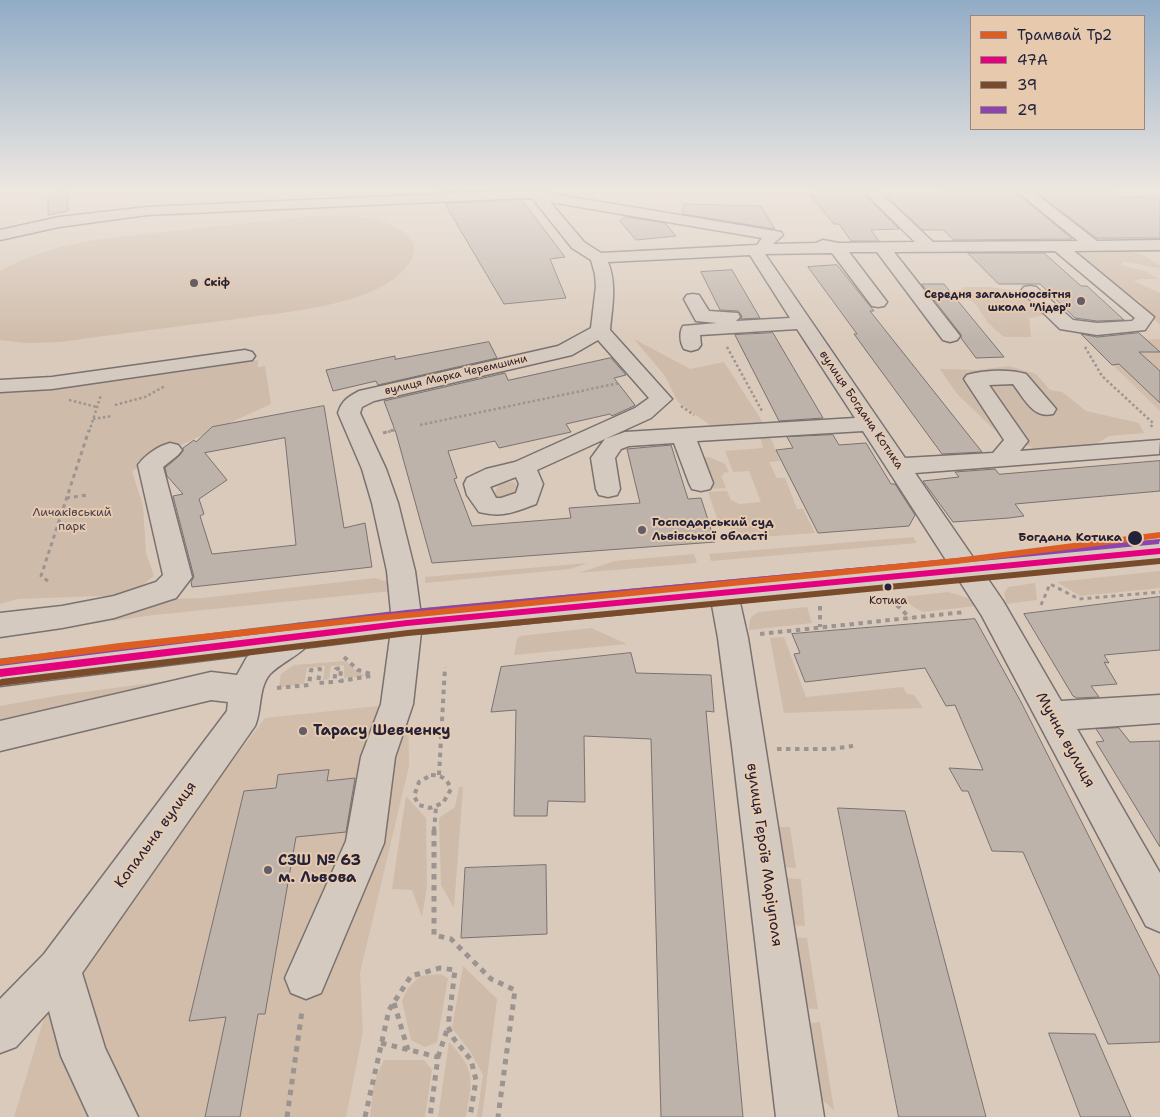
<!DOCTYPE html>
<meta charset="utf-8">
<style>
body{margin:0}
#map{position:relative;width:1160px;height:1117px;overflow:hidden;background:#dacabb;font-family:"Shantell Sans",sans-serif}
canvas{display:block}
.legend{position:absolute;left:970px;top:15px;width:175px;height:115px;box-sizing:border-box;background:#e7caae;border:1px solid #988780;margin:0;padding:6px 9px;list-style:none;font-size:15px;color:#22223b}
.legend li{display:flex;align-items:center;gap:10px;height:25px}
.legend b{width:25px;border:1px solid #988780}
</style>
<div id="map">
<canvas width="1160" height="1117"></canvas>
<ul class="legend">
<li><b style="height:6px;background:#dd5e24"></b>Трамвай Тр2</li>
<li><b style="height:6px;background:#e5007d"></b>47А</li>
<li><b style="height:6px;background:#7a4b2a"></b>39</li>
<li><b style="height:6px;background:#8e44ad"></b>29</li>
</ul>
</div>
<script>
const ctx = document.querySelector('canvas').getContext('2d');
ctx.lineJoin = 'round';
function fill(path, color) { ctx.fillStyle = color; ctx.fill(path, 'evenodd'); }
function trace(path, color, width, dash) { ctx.strokeStyle = color; ctx.lineWidth = width; ctx.lineCap = dash ? 'butt' : 'round'; ctx.setLineDash(dash || []); ctx.stroke(path); }
function label(font, color, halo, rows, align = 'center') {
  ctx.font = font + ' "Shantell Sans",sans-serif'; ctx.lineWidth = 4; ctx.setLineDash([]); ctx.textBaseline = 'middle'; ctx.strokeStyle = halo; ctx.fillStyle = color; for (const [text, x, y, turn = 0] of rows) {
    ctx.save(); ctx.translate(x, y); ctx.rotate((+turn || 0) * Math.PI / 180); ctx.textAlign = isNaN(turn) ? turn : align; if (halo) ctx.strokeText(text, 0, 0); ctx.fillText(text, 0, 0); ctx.restore();
  }
}
const built = new Path2D(`
 M1160,339V411L1089,342Z
 M408,701L409,766L360,973L363,1032L346,1117H14L48,1005L265,718L397,704Z`);
const green = new Path2D(`
 M336,215C355,216 377,217 395,227C436,247 402,278 375,290C331,309 284,312 237,319C178,326 119,334 60,342L26,343L0,340V271C30,254 67,244 101,239L311,216Z
 M1130,252L1141,254L1160,266V268C1147,268 1136,262 1123,262L1121,265L1144,271L1159,279H1140L1134,281L1160,293V325L1146,312L1141,302L1124,292L1081,257L1080,253Z
 M962,287H989L1027,292L1053,314L1029,318L1031,337H1004L988,323L977,306L965,296Z
 M634,339L690,369L724,362L764,424L714,428L678,402L665,376Z
 M258,360V367L265,366L271,404L170,450L132,471L143,506L146,553L154,576L130,595L18,599L0,604V390L44,388Z
 M1009,366L1036,374L1050,390L1062,392L1086,411L1139,423L1144,433L1109,436L1088,449H1036L1000,435L957,394L940,369L977,370Z
 M770,436L780,461L769,462L777,478H785L797,509H803L815,533L734,539L729,523L719,524L708,492L727,491L731,500L739,504L761,502L749,471L733,472L725,451L763,448L760,437Z
 M695,457H709L725,464L729,472L723,473L724,475L721,476L726,488L707,489Z
 M514,482L520,488V494L503,500L495,495C496,483 504,482 514,482Z
 M913,537L917,543L711,561L709,554Z
 M694,554L697,563L578,573L615,561Z
 M588,563L570,569L425,583V577Z
 M1160,571V588L1080,596L1057,582Z
 M375,578L392,583V591L154,615L0,637V632L167,599L203,598Z
 M1035,583L1037,600L1006,604L1004,593L1008,587Z
 M948,592L968,598L976,606L923,612L915,608L902,597Z
 M807,607L812,623L749,630C749,620 750,616 759,612Z
 M591,628L627,644L514,655L517,639L520,636Z
 M784,637L806,697L903,687L907,694L914,695L923,708L784,713L770,638Z
 M346,661L356,671L366,676L344,678V665L331,666L329,679L323,680L325,666L307,668L304,684L279,687L281,674L294,665Z
 M205,676L0,727V706L61,695Z
 M459,787H463L454,908L441,885L439,818L455,807Z
 M406,796L426,818L427,886L422,917L412,890L392,889Z
 M774,827H790L796,868L780,867Z
 M781,878L801,879L805,926L787,925Z
 M789,937L807,938L818,1009L799,1008Z
 M463,966L497,999L482,1117H477L483,1075L470,1051L452,1028Z
 M440,974L448,978L437,1042L425,1047L411,1040L402,1001L408,988L420,976Z
 M820,1022L834,1110L822,1100L811,1098L807,1024Z
 M449,1042C477,1072 472,1078 466,1117H438Z
 M384,1060H424L432,1070L425,1117H370L374,1082Z`);
const building = new Path2D(`
 M436,188H512L513,189L439,192Z
 M813,188H858L899,229L871,230L879,241H851L839,224H834L810,195H819Z
 M943,188H1011L1072,239L954,240L943,230H923L884,194L948,192Z
 M1031,188L1110,189L1120,197L1160,196V238H1097Z
 M67,191L68,211L48,215V194Z
 M522,200L565,257L550,259L566,298L504,304L445,204Z
 M684,204L761,206L775,229L683,214Z
 M625,217L665,223L676,236L636,240L620,221Z
 M968,253H1044L1081,286H1087L1124,320L1097,321L1075,318L1040,284H999Z
 M837,265L874,311H870L982,452L942,454L854,334H857L808,267Z
 M732,270L760,318L741,319L742,316L738,311L720,310L701,272Z
 M922,284H944L1004,357L976,358L961,338V335Z
 M773,333L823,418L779,421L735,335Z
 M1139,333L1160,352H1139L1160,371V403L1119,364L1112,365L1081,334L1097,337Z
 M489,342L497,358L378,385L376,381L333,391L326,370L395,356V359Z
 M611,358L626,375L614,378L635,405L634,406L612,416L610,414L566,424L571,432L499,448L495,441L448,451L457,478L454,479L472,526L571,518L569,508L640,503L627,449L671,445L688,499L701,498L715,542L432,563L396,433L384,401L505,373L508,380Z
 M324,406L344,528L365,523L372,567L192,587L191,582L194,577L173,496L183,494L167,476L165,468L179,456L183,451V448L194,440L196,442L212,427ZM285,438L296,545L212,554L200,516L204,514L199,499L227,480L205,453Z
 M833,435L839,445L866,443L891,484H895L915,515L909,526L818,533L776,450L793,448L787,437Z
 M1160,461V491L1015,504L1024,516L1009,518L953,522L923,481L959,477L955,472L995,469L999,474Z
 M1160,597V650L1104,655L1109,663L1104,662L1117,684L1091,686L1099,697L1077,698L1073,696L1024,614Z
 M975,619L1021,702L1160,977V1042L1108,1044L1023,852L992,851L968,791H962L949,768L983,770L955,705L946,706L925,668L805,682L794,654L800,653L792,634Z
 M631,653L636,673L711,675L714,712L706,711L743,1117H661L651,739L584,736L585,802L548,801L547,816H514L516,710L491,712L501,667Z
 M1119,728L1130,742L1160,741V847L1096,742L1104,741L1096,729Z
 M329,770L327,781L355,778L346,832L296,837L265,1014H258L240,1117H205L226,1017L189,1021L244,791L276,788L278,775Z
 M838,808L905,811L986,1117H899Z
 M546,865L547,934L461,938L465,868Z
 M1049,1033L1095,1034L1131,1117H1081Z`);
const pathFar3 = new Path2D(`
 M727,347L762,411
 M1085,347L1102,376L1153,423L1151,427
 M69,400L97,407
 M115,405L145,397L165,386
 M681,406L694,415
 M93,419L112,416
 M420,425L619,383
 M89,432L101,395
 M388,432L395,430`);
const pathFar2 = new Path2D(`
 M383,433L393,430
 M66,498L88,495
 M48,581L41,576L89,430
 M891,600L898,607
 M1041,605L1050,584L1079,599L1160,592`);
const pathFar1 = new Path2D(`
 M897,605L910,618
 M820,606V627
 M760,634L965,612
 M344,657L358,670L371,674
 M277,688L309,685L311,670L320,669L318,683L334,682L336,669L341,668L340,681L371,676
 M777,749H831L853,746
 M431,775C442,775 447,779 451,789L443,803L430,808L419,805L414,796L419,782Z
 M439,775L445,667
 M434,831L436,807`);
const path = new Path2D(`
 M434,830V935L451,939L491,979L515,990L498,1117
 M394,1003L408,1050
 M381,1043L438,1057L430,1117
 M438,1057L448,1027
 M287,1117L302,1011
 M365,1117L389,1010L411,976L440,968L455,970L448,1027L454,1039L471,1060L476,1080L470,1117`);
const minor = new Path2D(`
 M860,188H875L933,242L1078,241L1013,188H1028L1097,241L1160,240V250L1074,251L1154,317L1145,330L1097,335L1060,329L1021,291L1024,287L1030,286L1036,287L1073,320L1097,323L1132,321L1135,318L1055,251L894,252L960,336L957,340L950,342L943,340L877,252H849L887,302L884,306L878,307L872,306L832,253L765,254L905,458L993,453L1004,440L964,379L967,375C984,370 1009,369 1026,374L1056,409L1053,414C1033,419 1024,398 1013,384L989,385L1028,441L1020,451L1160,440L1159,454L915,473L1003,601L1061,701L1160,695V723L1077,729L1160,873V932L1146,926L982,616L863,431L697,441L713,483L710,489L701,491L692,489L689,483L674,443L629,446L621,449L615,458L620,489L617,495L608,497L599,495L596,489L591,458L605,439L625,432L855,418L797,329L700,335L701,345L698,349L691,351L684,349C680,343 679,332 683,326L717,323L696,321L684,299L687,295L693,294L699,295L709,311L738,313L740,317L736,321L790,318L750,255L608,262C617,285 612,307 610,330L672,399L651,418L537,470L543,484L536,504C515,512 502,518 479,512L467,495L464,484L467,478L486,469L515,462L635,408L649,398L598,340L572,355L374,401L362,407L360,413L386,469L398,503L415,571L422,623L413,704L395,757L384,843L321,993L306,999L291,993L285,978L346,841L361,757L381,704L392,623L387,571L372,503L362,469L338,413C342,400 348,397 359,391L558,346L591,328L596,286L595,274L591,260L572,248L533,199L526,198L147,215L59,227L0,240V230L59,217L147,207L529,190L781,232L783,235L773,244L816,243L823,240L839,243L915,242ZM550,202L762,238L757,245L601,253L584,242ZM516,477L519,484L516,493L501,498H496L490,487Z
 M245,350L252,352L255,356L252,360L52,389L0,392V380L52,377Z
 M170,443L178,445L182,450L178,455L163,467L192,577L176,598L114,618L62,628L0,637V613L62,606L114,596L156,582L163,575L138,465C145,455 158,446 170,443Z
 M724,583L734,586L738,594L748,638L824,1117H776L732,746L718,638L710,594L714,586Z
 M299,624L310,627L314,636C305,654 284,660 270,674C258,688 262,710 255,726L82,973L105,1048L138,1117H89L61,1056L49,1011L16,1047L0,1053V999L44,954L227,711L228,702L211,700L0,751V721L211,672L237,675L247,657L288,627Z`);
const major = new Path2D(`
 M1160,541V561L407,635L0,686V660L407,611Z`);
const bus1 = new Path2D(`
 M1160,548V554L407,626L0,677V669L407,620Z`);
const bus2 = new Path2D(`
 M1160,558V564L408,636L0,686V680L1,679L408,630Z`);
const bus3 = new Path2D(`
 M1160,539L1159,544L406,616L0,666V660L406,610Z`);
const tram1 = new Path2D(`
 M1160,532V538L956,564L358,623L119,650L0,665V659L119,643L358,617L956,558Z`);
const markers = [
 [194,283,5,"#625d68"],
 [1081,301,5,"#625d68"],
 [642,530,5,"#625d68"],
 [1135,538,8,"#22223b"],
 [888,587,4.5,"#22223b"],
 [303,731,5,"#625d68"],
 [268,870,5,"#625d68"]
];
const farPoinames = [
 ["Скіф",204,283],
 ["Середня загальноосвітня",1071,295,"right"],
 ["школа \"Лідер\"",1071,308,"right"]
];
const farStreetnames = [
 ["вулиця Марка Черемшини",456,375,-13]
];
const busNames = [
 ["Котика",888,601]
];
const streetNames = [
 ["вулиця Богдана Котика",861,410,56]
];
const parkNames = [
 ["Личаківський",72,513],
 ["парк",72,527]
];
const poiNames = [
 ["Господарський суд",652,523],
 ["Львівської області",652,537]
];
const stopNames = [
 ["Богдана Котика",1122,538]
];
const nearPoinames = [
 ["Тарасу Шевченку",313,731],
 ["СЗШ № 63",278,861],
 ["м. Львова",278,878]
];
const nearStreetnames = [
 ["Мучна вулиця",1065,740,61],
 ["Копальна вулиця",156,835,-54],
 ["вулиця Героїв Маріуполя",764,855,82]
];
fill(built, '#d2bcaa');
fill(green, '#cfbba9');
fill(building, '#beb3aa');
trace(building, '#797270', 1);
trace(minor, '#797270', 3);
trace(major, '#797270', 3);
trace(pathFar3, '#9b9490', 2.5, [2.5, 2.5]);
trace(pathFar2, '#9b9490', 3, [4, 4]);
trace(pathFar1, '#9b9490', 4, [4.5, 4.5]);
trace(path, '#9b9490', 5, [5.5, 5.5]);
fill(minor, '#d5cac0');
fill(major, '#d5cac0');
fill(bus1, '#e5007d');
fill(bus2, '#7a4b2a');
fill(bus3, '#8e44ad');
fill(tram1, '#dd5e24');
const sky = ctx.createLinearGradient(0, 0, 0, 344);
sky.addColorStop(0, '#91acc6');
sky.addColorStop(0.55, '#eee7e0');
sky.addColorStop(1, '#eee7e000');
ctx.fillStyle = sky;
ctx.fillRect(0, 0, 1160, 344);
for (const [x, y, r, color] of markers) { const dot = new Path2D(); dot.arc(x, y, r, 0, 2 * Math.PI); ctx.fillStyle = color; ctx.fill(dot); trace(dot, '#e7caae', 2); }
label('bold 11px', '#22223b', '#e7caae', farPoinames, 'left');
label('11px', '#22223b', '#e7caae', farStreetnames);
label('11px', '#22223b', '#e7caae', busNames);
label('12px', '#22223b', '#e7caae', streetNames);
label('12px', '#433e4e', '#e7caae', parkNames);
label('bold 12px', '#22223b', '#e7caae', poiNames, 'left');
label('bold 12px', '#22223b', '#e7caae', stopNames, 'right');
label('bold 15px', '#22223b', '#e7caae', nearPoinames, 'left');
label('15px', '#22223b', '#e7caae', nearStreetnames);
</script>
